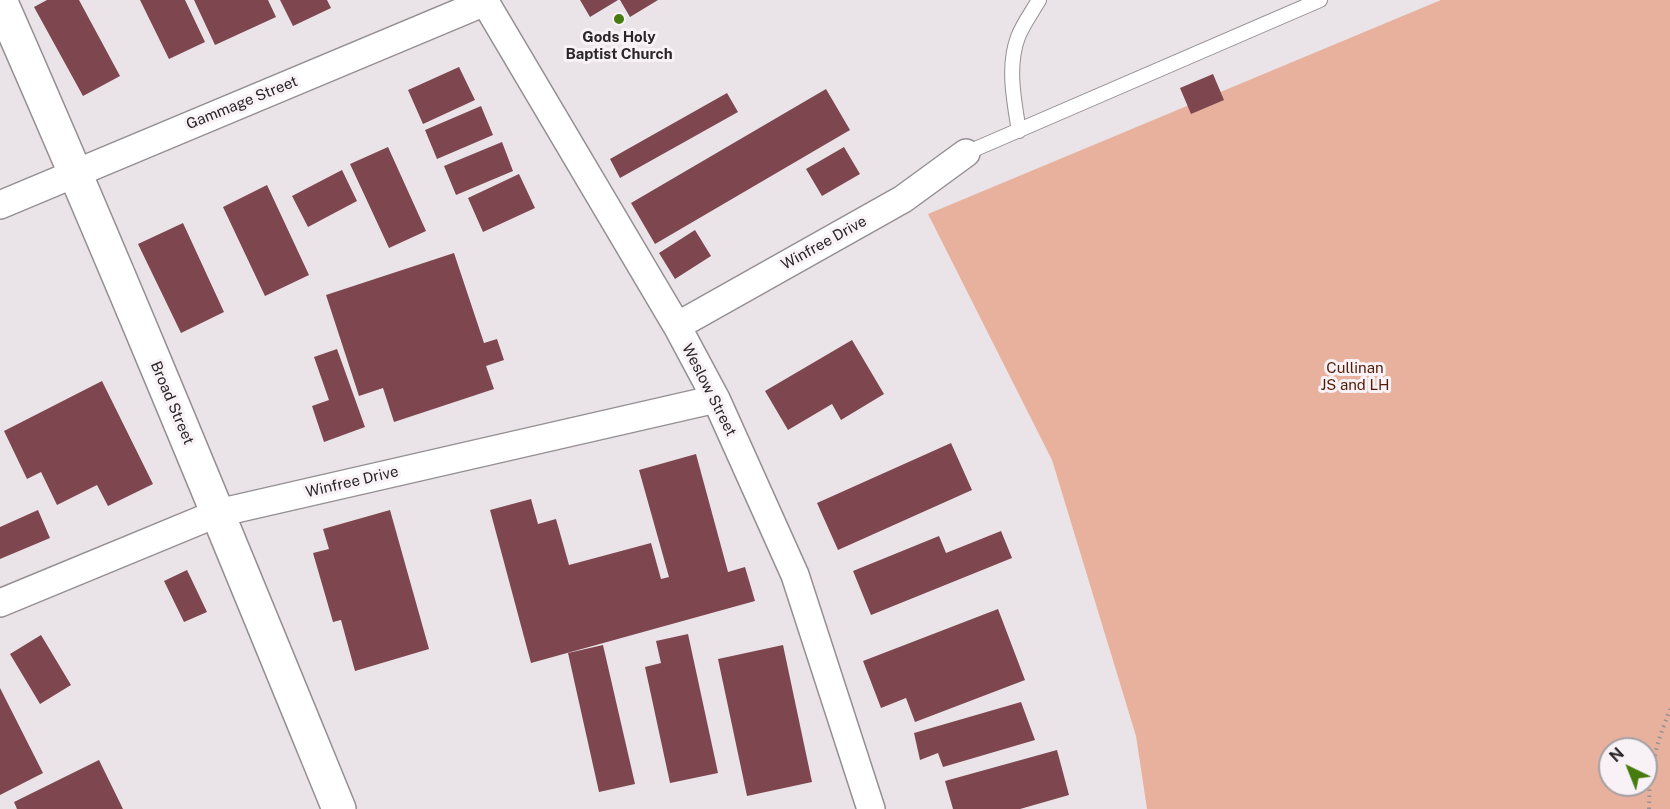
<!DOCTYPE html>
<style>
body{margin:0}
#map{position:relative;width:1670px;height:809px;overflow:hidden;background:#eae4e8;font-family:"Public Sans",sans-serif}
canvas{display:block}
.north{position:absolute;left:1598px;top:737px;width:60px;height:60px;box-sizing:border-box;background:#f8f1f5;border:2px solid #a5a0a3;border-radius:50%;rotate:317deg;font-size:16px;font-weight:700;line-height:24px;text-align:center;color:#292628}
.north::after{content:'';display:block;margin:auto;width:21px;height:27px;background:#467b0d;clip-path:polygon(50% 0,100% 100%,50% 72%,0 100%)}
</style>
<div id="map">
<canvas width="1670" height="809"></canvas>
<div class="north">N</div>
</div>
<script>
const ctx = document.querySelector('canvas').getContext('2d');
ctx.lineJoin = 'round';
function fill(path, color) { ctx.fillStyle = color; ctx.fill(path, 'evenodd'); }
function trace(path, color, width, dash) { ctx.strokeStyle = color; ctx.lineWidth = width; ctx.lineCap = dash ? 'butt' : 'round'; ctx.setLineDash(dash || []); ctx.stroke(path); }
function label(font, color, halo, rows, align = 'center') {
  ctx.font = font + ' "Public Sans",sans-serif'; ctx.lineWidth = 6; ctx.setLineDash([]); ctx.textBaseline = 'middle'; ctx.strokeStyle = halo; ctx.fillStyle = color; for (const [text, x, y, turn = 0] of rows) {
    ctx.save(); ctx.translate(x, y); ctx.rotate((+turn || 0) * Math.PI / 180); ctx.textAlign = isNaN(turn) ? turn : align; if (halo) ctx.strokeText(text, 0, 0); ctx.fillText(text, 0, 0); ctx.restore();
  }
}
const green = new Path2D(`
 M1441,0H1670V809H1147L1136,736L1052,460L928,214ZM1610,749H1646V785H1610Z`);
const building = new Path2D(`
 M47,0H79L120,76L83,96L34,7Z
 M140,0H185L205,42L169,59Z
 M194,0H268L276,17L215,45Z
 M280,0H327L331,8L293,26Z
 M580,0H618L590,17Z
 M620,0H658L630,17Z
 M459,67L475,100L423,124L408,90Z
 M1213,74L1224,100L1191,114L1180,88Z
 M826,89L850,130L655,244L631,203Z
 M727,93L738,112L620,178L610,159Z
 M481,106L493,135L437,159L425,130Z
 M502,142L513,171L456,195L444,166Z
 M388,147L426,231L389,248L350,164Z
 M844,147L860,174L822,196L806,169Z
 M342,170L357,201L308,227L292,196Z
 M519,174L535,208L483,232L468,198Z
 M267,185L309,275L265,296L223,207Z
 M183,223L224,312L181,333L138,244Z
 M695,230L711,256L675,279L659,253Z
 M454,253L484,343L497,339L504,360L486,366L494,389L394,422L383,388L359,396L326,295Z
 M852,340L884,394L841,420L832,404L788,430L765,391Z
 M337,349L365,427L324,442L312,406L329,400L314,357Z
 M102,381L153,484L108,506L97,485L57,505L41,472L27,479L4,431Z
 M951,443L972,490L838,550L817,503Z
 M696,454L728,572L745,567L755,601L531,663L490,510L531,499L538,524L556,519L569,565L651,543L661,579L669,577L639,470Z
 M38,510L50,538L0,559V527Z
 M390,510L429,649L355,671L341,620L333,622L313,553L329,549L323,529Z
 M1001,531L1012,558L871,615L853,571L939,536L946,553Z
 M187,570L207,612L184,622L164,581Z
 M998,609L1025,680L915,722L906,698L881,708L863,661Z
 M688,634L718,773L670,783L645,667L661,663L656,641Z
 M41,635L71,685L40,704L10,654Z
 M603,645L635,784L599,792L568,653Z
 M783,645L812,782L747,796L718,659Z
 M0,688L43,773L0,795Z
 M1021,702L1035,740L943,767L938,753L920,760L914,733Z
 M1057,750L1069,795L1020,809H953L945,781Z
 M99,760L123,809H17L14,802Z`);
const path = new Path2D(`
 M1649,809L1650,773L1660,736L1670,709`);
const service = new Path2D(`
 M1019,131C1014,101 1007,66 1018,37C1023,24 1032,12 1039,0
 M966,153L1320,0`);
const minor = new Path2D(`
 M484,0L677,326L716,399L795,575L871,809
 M0,205L485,2
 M677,326L903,199L966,153
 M0,603L218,513L716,399`);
const tertiary = new Path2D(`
 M0,0C118,268 228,538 339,809`);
const markers = [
 [619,19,6,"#467b0d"]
];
const poiNames = [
 ["Gods Holy",619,37],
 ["Baptist Church",619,54]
];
const streetNames = [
 ["Gammage Street",242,103,-22],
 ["Winfree Drive",824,243,-29],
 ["Weslow Street",709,390,63],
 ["Broad Street",172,403,67],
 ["Winfree Drive",352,482,-13]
];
const parkNames = [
 ["Cullinan",1355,368],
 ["JS and LH",1355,385]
];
fill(green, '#e8b19d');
fill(building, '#7e464f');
trace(service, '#958f92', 16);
trace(minor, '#958f92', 30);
trace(tertiary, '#958f92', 36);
trace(path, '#959194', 4, [1.5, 4.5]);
trace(service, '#fff', 14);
trace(minor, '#fff', 27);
trace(tertiary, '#fff', 33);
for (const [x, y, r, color] of markers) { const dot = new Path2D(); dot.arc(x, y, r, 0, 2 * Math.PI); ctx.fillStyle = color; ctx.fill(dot); trace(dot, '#f8f1f5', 2); }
label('bold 15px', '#292628', '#f8f1f5', poiNames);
label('15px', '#292628', '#f8f1f5', streetNames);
label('15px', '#521d06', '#f8f1f5', parkNames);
</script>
